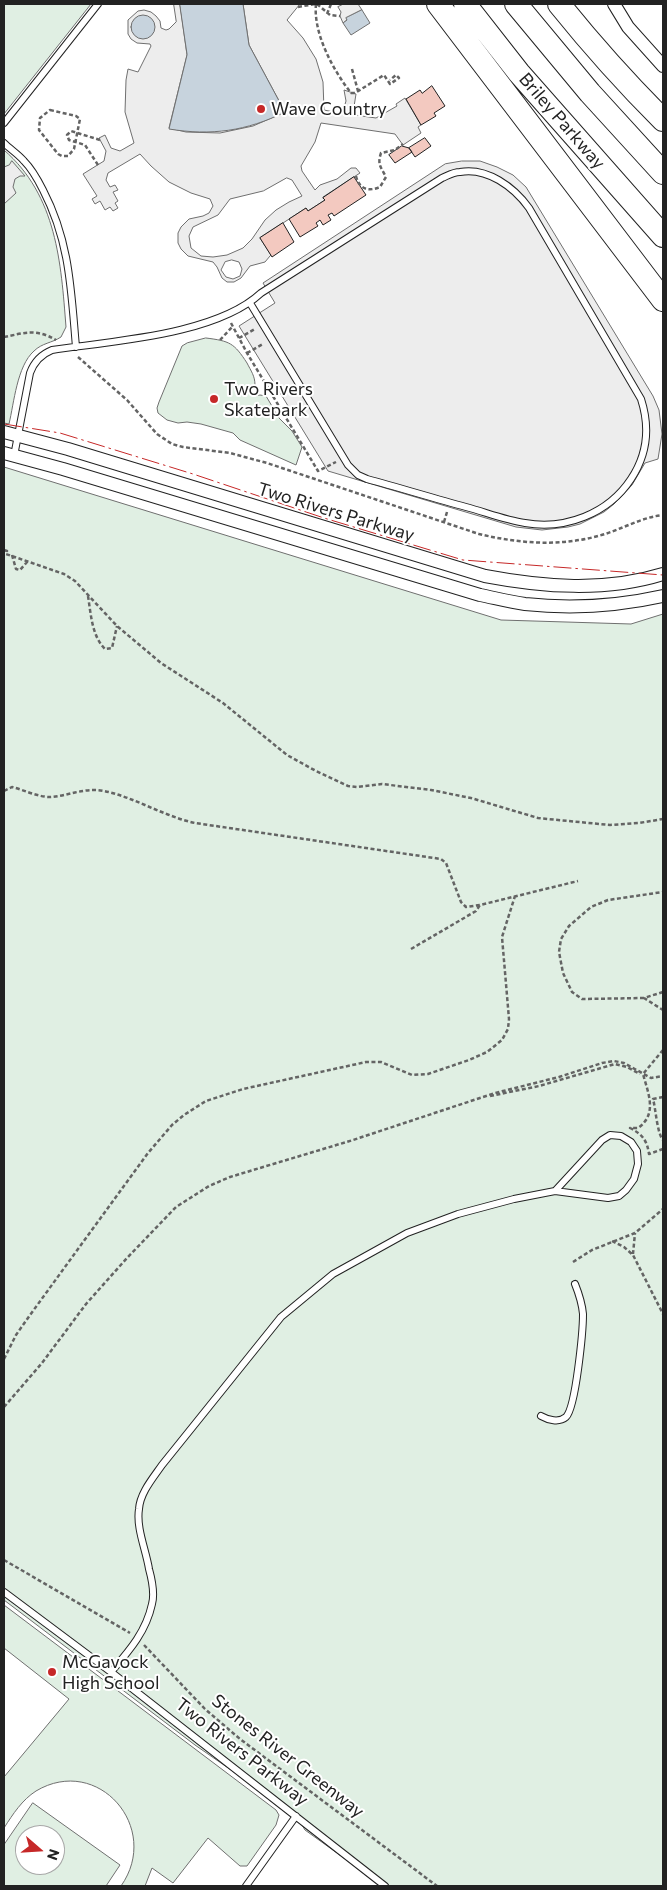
<!DOCTYPE html>
<style>
body{margin:0}
#map{position:relative;width:667px;height:1890px;overflow:hidden;background:#fff;font-family:Commissioner,sans-serif}
canvas{display:block}
.frame{position:absolute;inset:0;border:5px solid #222;pointer-events:none}
.north{position:absolute;left:15px;top:1825px;width:50px;height:50px;box-sizing:border-box;background:#fff;border:1px solid #a7a7a7;border-radius:50%;rotate:109deg;font-size:14px;font-weight:700;line-height:20px;text-align:center;color:#222}
.north::after{content:'';display:block;margin:auto;width:18px;height:22px;background:#c62828;clip-path:polygon(50% 0,100% 100%,50% 72%,0 100%)}
</style>
<div id="map">
<canvas width="667" height="1890"></canvas>
<div class="frame"></div>
<div class="north">N</div>
</div>
<script>
const ctx = document.querySelector('canvas').getContext('2d');
ctx.lineJoin = 'round';
function fill(path, color) { ctx.fillStyle = color; ctx.fill(path, 'evenodd'); }
function trace(path, color, width, dash) { ctx.strokeStyle = color; ctx.lineWidth = width; ctx.lineCap = dash ? 'butt' : 'round'; ctx.setLineDash(dash || []); ctx.stroke(path); }
function label(font, color, halo, rows, align = 'center') {
  ctx.font = font + ' Commissioner,sans-serif'; ctx.lineWidth = 4; ctx.setLineDash([]); ctx.textBaseline = 'middle'; ctx.strokeStyle = halo; ctx.fillStyle = color; for (const [text, x, y, turn = 0] of rows) {
    ctx.save(); ctx.translate(x, y); ctx.rotate((+turn || 0) * Math.PI / 180); ctx.textAlign = isNaN(turn) ? turn : align; if (halo) ctx.strokeText(text, 0, 0); ctx.fillText(text, 0, 0); ctx.restore();
  }
}
const green = new Path2D(`
 M4,4H91L4,114Z
 M4,150C57,196 61,263 66,327L61,337C52,343 42,343 34,351C17,366 14,403 9,424L4,423Z
 M206,338C230,341 234,343 247,363C251,371 255,376 255,385L252,388L251,393L255,396L260,395L266,396L279,418L292,431L302,447L296,465L240,440L233,433L201,424L187,422L178,423L167,420L158,413L157,408L159,402L182,346L187,343Z
 M4,467L501,620L631,624L663,614V1886H383L305,1830L296,1815L195,1745L4,1600Z
 M4,1605L276,1810L279,1815L276,1825L247,1866H240L208,1838L173,1883L152,1868L145,1886H121C162,1828 98,1754 36,1791C22,1800 13,1814 4,1828V1777L69,1699L4,1648Z
 M33,1803L120,1865L106,1886H4V1845ZM25,1835H55V1865H25Z`);
const parking = new Path2D(`
 M174,4H180L187,55L169,128L186,132L220,133L253,126L285,112L249,45L243,4H300L287,20L303,38L316,59L323,82L324,110L339,113L343,111L346,101L344,90L356,94L353,113L355,115L376,118L397,106L396,104L405,98L421,125L418,127L421,133L403,145L395,134L321,123L315,142L301,166L302,171L315,190L320,185L337,179L351,168H356L360,173L323,197L325,200L308,211L306,208L260,238L271,255L270,256L265,262L250,266L241,278L234,282H227L222,278L217,267L213,262L188,256L181,249L178,243V233L181,227L189,219L203,216L209,213L213,206L210,199L191,193L169,182L151,166L140,154L108,173L106,180L110,187L115,185L118,190L113,192L118,201L115,203L118,208L113,211L110,207L105,210L100,201L95,204L92,199L97,196L83,174L104,161L106,151L99,138L105,135L111,148L120,151L134,143L125,112L126,80L128,69L138,72L151,46L150,44L137,43L131,39L128,34V20L138,11L144,10L151,12L156,16L160,21L161,28L166,30L169,29L176,22ZM287,178L292,180L302,196L289,202L276,210L265,220L252,239L243,248L227,255L213,257L201,256L191,248L189,236L193,227L218,215L230,199L263,191ZM232,260L239,262L242,269L240,276L233,279L226,277L221,270L225,262Z
 M344,4H358L362,10L347,18V20L343,23L340,16L341,12L338,7Z
 M12,161L25,176H20L15,179L13,187L16,193L4,204V167L9,165Z
 M462,161H480L497,167L513,175L526,187L653,396L659,410L662,434L658,459L645,463L632,485L614,504L604,512L580,524L568,527L542,530L516,527L328,471L239,326L275,303L263,283L445,164Z`);
const water = new Path2D(`
 M180,4H243L249,45L285,112C247,131 211,136 169,129L187,55Z
 M362,10L370,23L351,35L343,23L347,20L346,18Z
 M131 27a12 12 0 1 1 24 0a12 12 0 1 1-24 0Z`);
const building = new Path2D(`
 M432,86L445,106L434,113L436,116L421,125L406,99L420,90L422,93Z
 M425,138L431,146L415,157L409,148Z
 M402,146L409,148L412,152L395,163L389,155Z
 M354,177L366,195L334,216L332,213L328,215L331,220L323,225L320,220L316,223L318,226L300,237L289,219L306,208L308,211L325,200L323,198Z
 M283,223L294,242L272,257L260,238Z`);
const path = new Path2D(`
 M316,4C313,33 333,70 351,93H355L384,75L390,84L399,78L396,75L390,80
 M317,4L330,15L340,16
 M298,7L315,4
 M327,14L331,4
 M352,69L358,91
 M50,110L76,116L80,119L74,149L68,156H62L58,154L39,130L40,118Z
 M98,165L85,145L69,140L67,135L71,131L100,140
 M356,176C359,189 368,192 380,187L386,177C381,167 377,165 381,153L395,150L403,144
 M231,323L247,353L318,471L336,462
 M4,337C25,333 35,328 56,340
 M239,338L255,329
 M220,340L233,326
 M247,353L263,344
 M78,357L127,400L157,434L172,444L183,447L230,453L267,463L479,534C521,544 563,547 605,534C624,528 643,517 663,515
 M444,522L447,512
 M4,550L7,551L6,554L64,574L75,581L117,626L161,663L223,703L287,755L316,771L348,786L357,787L382,784L431,790L471,798L538,818L610,825L639,823L663,819
 M12,555L16,569L20,570L28,561
 M88,596C91,615 92,636 105,649L112,648L117,626
 M4,791L12,787C24,790 38,797 50,797C68,796 85,787 104,791C134,797 163,816 195,823L441,859L446,863L461,902L466,907L480,905L578,881
 M411,949L476,911L480,905
 M663,992L644,998L663,1010
 M644,998L582,999L572,992L563,973L559,952L561,939L569,926L591,907L608,900L663,892
 M663,1050L643,1074C648,1093 658,1114 638,1128H630C642,1134 647,1140 649,1154L663,1149
 M490,1096L539,1086L615,1064L627,1067L640,1074
 M663,1097L653,1099C656,1110 657,1133 663,1140
 M612,1241L624,1247L633,1255L663,1314
 M633,1254L635,1233
 M573,1262L592,1250L635,1233L663,1209
 M4,1359L16,1335L30,1315L148,1153L172,1125L184,1115L206,1101L243,1089L366,1062H381L412,1075L428,1074L469,1060L487,1052L502,1040L508,1029L509,1019L502,937L515,896
 M4,1407L42,1363L86,1304L127,1258L176,1207L209,1186L230,1177L353,1140L495,1093L559,1077L602,1063L614,1061L624,1063L651,1078L663,1076
 M4,1560L130,1633
 M144,1645L205,1709L240,1739L437,1886`);
const lane = new Path2D(`
 M4,123L98,4
 M4,143C10,149 18,154 24,161C32,169 38,180 43,190C70,242 71,290 76,347
 M14,456L30,373C34,362 42,354 52,350C112,341 216,335 261,293L442,178C447,176 453,172 460,172C487,167 514,187 529,208L641,399C650,427 647,455 631,479C608,514 565,530 525,523C505,520 485,512 466,507C433,498 400,488 367,479L358,475L348,465L250,303
 M541,1416C548,1420 559,1423 566,1417C576,1407 583,1330 583,1314C582,1303 579,1294 575,1284
 M4,1592L111,1672L385,1886
 M111,1672C129,1651 146,1632 152,1604C155,1593 152,1580 149,1569C146,1550 136,1528 139,1509C140,1493 153,1478 162,1465L281,1317L333,1274L407,1233L458,1214L514,1199L555,1191L608,1198L619,1196L626,1190L634,1179L638,1164L637,1151L631,1142L621,1136L610,1135L602,1140L555,1191
 M246,1886L296,1816`);
const street = new Path2D(`
 M614,4L628,27L663,66
 M4,432L68,449L485,576C543,587 605,592 663,574
 M4,453L63,469L480,595C495,598 510,602 525,604C571,609 618,606 663,596`);
const highway = new Path2D(`
 M438,4L663,300
 M465,4L519,73L663,236
 M516,4L590,93L663,173
 M559,4C592,45 626,83 663,120`);
const power = new Path2D(`
 M4,424L60,433L193,474L324,518L463,560L663,575`);
const markers = [
 [261,109,5,"#c62828"],
 [214,399,5,"#c62828"],
 [52,1672,5,"#c62828"]
];
const poiNames = [
 ["Wave Country",271,109],
 ["Two Rivers",224,389],
 ["Skatepark",224,410],
 ["McGavock",62,1662],
 ["High School",62,1683]
];
const streetNames = [
 ["Briley Parkway",562,121,49],
 ["Two Rivers Parkway",336,512,17],
 ["Two Rivers Parkway",242,1752,38],
 ["Stones River Greenway",288,1756,38]
];
fill(green, '#e0efe3');
trace(green, '#6f6f6f', 1);
fill(parking, '#ededed');
trace(parking, '#6f6f6f', 1);
fill(water, '#c7d3dd');
trace(water, '#6f6f6f', 1);
fill(building, '#f3c9c0');
trace(building, '#222', 1);
trace(lane, '#222', 8);
trace(street, '#222', 14);
trace(highway, '#222', 24);
trace(path, '#646464', 2.5, [4, 2.5]);
trace(lane, '#fff', 6);
trace(street, '#fff', 12);
trace(highway, '#fff', 22);
trace(power, '#c62828', 1, [18, 4, 2.5, 4]);
for (const [x, y, r, color] of markers) { const dot = new Path2D(); dot.arc(x, y, r, 0, 2 * Math.PI); ctx.fillStyle = color; ctx.fill(dot); trace(dot, '#fff', 2); }
label('18px', '#222', '#fff', poiNames, 'left');
label('18px', '#222', '#fff', streetNames);
</script>
